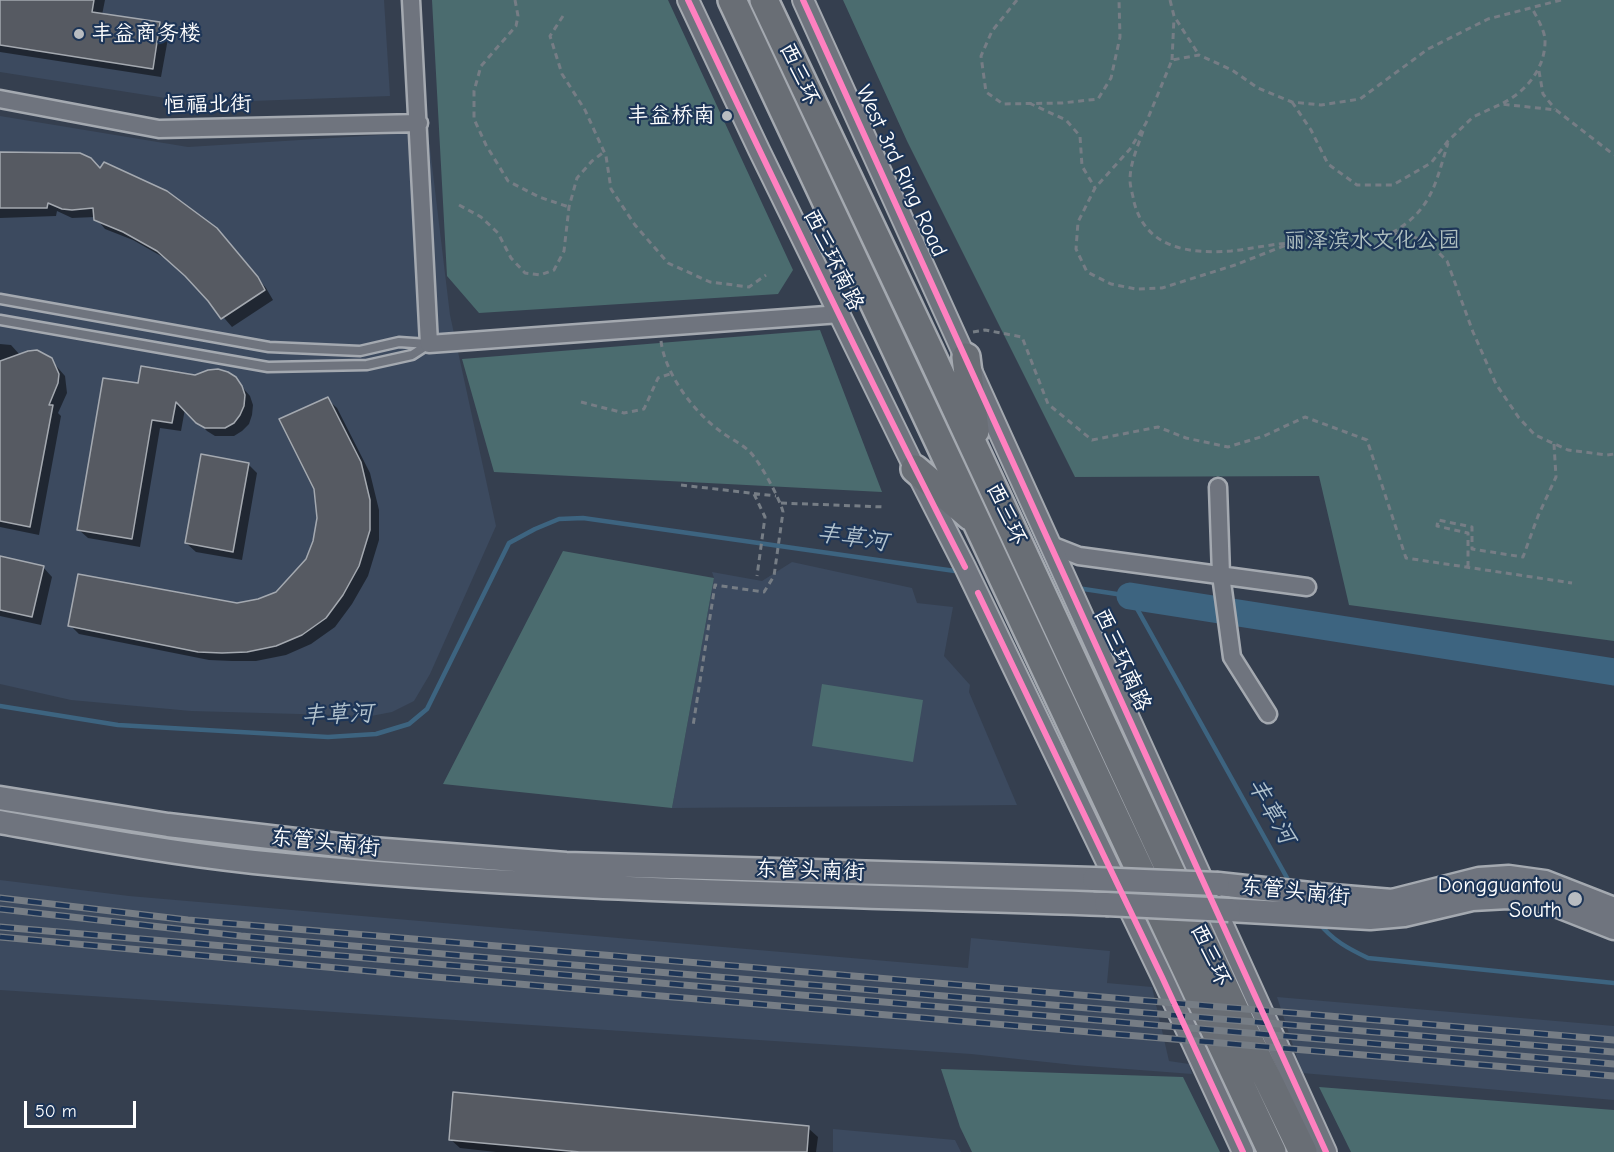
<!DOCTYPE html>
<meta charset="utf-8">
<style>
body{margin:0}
#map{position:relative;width:1614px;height:1152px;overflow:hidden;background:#353f4f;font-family:"Comic Neue",sans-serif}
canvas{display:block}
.scale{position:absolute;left:24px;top:1101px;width:112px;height:27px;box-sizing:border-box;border:3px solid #fff;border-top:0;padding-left:8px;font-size:18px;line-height:21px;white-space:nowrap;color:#fff;-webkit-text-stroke:4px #1d3557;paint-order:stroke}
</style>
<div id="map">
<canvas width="1614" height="1152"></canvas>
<div class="scale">50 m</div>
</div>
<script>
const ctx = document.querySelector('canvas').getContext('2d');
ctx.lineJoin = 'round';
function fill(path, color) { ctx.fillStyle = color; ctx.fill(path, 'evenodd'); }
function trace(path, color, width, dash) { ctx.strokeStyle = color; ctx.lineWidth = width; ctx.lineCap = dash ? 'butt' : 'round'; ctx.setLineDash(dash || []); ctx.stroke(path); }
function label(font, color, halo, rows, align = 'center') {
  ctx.font = font + ' "Comic Neue","LXGW WenKai TC",sans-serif'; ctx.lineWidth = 4.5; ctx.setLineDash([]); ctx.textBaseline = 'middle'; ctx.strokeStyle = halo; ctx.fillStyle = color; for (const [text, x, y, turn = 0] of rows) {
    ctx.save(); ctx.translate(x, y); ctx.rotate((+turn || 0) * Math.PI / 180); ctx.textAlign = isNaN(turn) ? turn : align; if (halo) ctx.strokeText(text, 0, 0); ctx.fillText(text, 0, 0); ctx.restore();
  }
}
const built = new Path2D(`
 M0,0H384L390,96L197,103L0,72Z
 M0,116L188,147L428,132L450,315L496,526L430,674L414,701L392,712L371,716L191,711L71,700L0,684Z
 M792,562L912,588L917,603L953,607L944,656L970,685L969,692L1017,805L672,808L714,578L712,572L762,581Z
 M0,880L129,896L968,968L971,938L1110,951L1107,983L1152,987L1169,1061L1189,1064L1192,1074L1074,1065L971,1054L0,990Z
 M1277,997L1614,1026V1100L1302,1073Z
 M833,1129L955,1140L961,1152H833Z`);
const green = new Path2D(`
 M432,0H668L793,270L778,294L479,313L447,276Z
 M843,0H1614V641L1349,605L1319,476L1075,477L907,141Z
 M820,330L882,492L494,472L462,359Z
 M563,551L714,578L672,808L443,784Z
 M822,684L923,700L913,762L812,746Z
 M941,1069L1183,1077L1220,1152H972L960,1127Z
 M1319,1087L1614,1110V1152H1351Z`);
const shadow = new Path2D(`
 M0,0H105L102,15L159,24L169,33L161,77L0,52Z
 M0,154L101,170L216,229L266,288L273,300L232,327L192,281L168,260L133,240L105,229L95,217L72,218L57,211L56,216L0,218Z
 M0,344L11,345L20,355L51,360L65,376L67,393L58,413L61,416L39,535L0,527Z
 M195,376L235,379L250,396L253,405L252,415L249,424L242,431L234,436H215L207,431L185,409L181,431L160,428L140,547L88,538L79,530L139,385Z
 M327,399L337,408L370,473L379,510V540L368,576L352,604L335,627L311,644L286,655L256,661H232L209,660L79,634L70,625L237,605L259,601L277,593L307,560L315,542Z
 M248,464L257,473L242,560L196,552L186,543Z
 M0,558L43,567L52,577L41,625L0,616Z
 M808,1128L818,1137L816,1152H496L460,1148L450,1139Z`);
const stream = new Path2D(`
 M1077,588L1130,596L1291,885
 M0,706L118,725L328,737L376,734L409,724L427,709L509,543L535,529L559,519L583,518L962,572
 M1319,923C1332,940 1349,949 1368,958L1614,983`);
const river = new Path2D(`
 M1130,596L1614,672`);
const building = new Path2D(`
 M0,0H94L92,12L160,22L153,69L0,45Z
 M0,152L80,153L91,158L100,168L104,162L167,191L217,228L258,277L265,290L221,319L208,301L185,276L157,251L123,232L94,220L93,208L72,210L62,209L48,203L47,208H0Z
 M37,350L52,358L59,374L58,383L49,405H53L30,527L0,521V361L28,351Z
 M141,366L195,375L208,370L218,369L228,372L236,377L242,386L245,395L244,406L240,415L234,423L225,428H205L196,423L176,402L172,423L152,420L132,539L77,530L103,378L138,383Z
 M328,397L361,462L370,500V530L359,566L343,595L326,618L302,635L276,646L247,652L222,653L198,652L68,626L78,574L237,603L258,599L276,592L306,559L313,541L317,518L314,489L279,419Z
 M201,454L249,463L233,552L185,543Z
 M0,556L44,566L32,617L0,610Z
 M453,1092L809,1126L807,1152H580L449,1140Z`);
const path = new Path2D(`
 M515,0L518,16L516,26L481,66L474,91V119L486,145L508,181L539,197L569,207
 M1017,0L992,31L981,56L986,92L1003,104L1062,103L1098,99L1111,78L1120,37L1119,0
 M1170,0L1174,16L1199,55
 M1561,0L1488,19L1428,49L1360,99L1321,105L1292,102L1258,88L1232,70L1199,55L1172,60L1146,123L1130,149L1095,188L1078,222L1076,249L1087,272L1111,284L1136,289L1162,288L1235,265L1294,242L1391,233L1426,240L1447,261L1473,332L1496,384L1519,418L1535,435L1568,450L1607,455L1614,454
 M563,16L550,36L562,74L585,110L606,156L611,189L635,225L668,263L710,282L749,287L766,275
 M1172,60L1174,18
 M1539,71L1543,94L1555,109
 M1292,102L1311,130L1328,164L1357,185H1393L1431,163L1448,141L1473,117L1501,104L1556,110L1614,155
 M1029,103L1066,120L1080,136L1082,166L1095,188
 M1503,103C1527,91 1546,67 1545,39C1544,29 1536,16 1532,8
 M1143,131C1138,146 1130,163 1130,180C1130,187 1133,195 1134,202C1146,249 1190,254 1231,251C1251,249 1271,244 1291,243
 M459,205L481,217L498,233L511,258L525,273L540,275L554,270L564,251L569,207L577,178L592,161L604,152
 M1392,233C1432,209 1435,185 1448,143
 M973,332L985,330L1022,337L1048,404L1092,440L1158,427L1186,438L1228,447L1264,436L1305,417L1367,440L1406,558L1572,583
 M661,341C665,374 694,412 720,431C730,439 741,443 750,452C760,462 780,499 783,512L774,576L764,592L715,585L693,726
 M581,402L624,413L644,409L658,378L673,373
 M681,485L776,496
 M754,494L765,517L757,576
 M781,503L885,507
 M1468,567V533L1437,526L1438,520L1472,527V549L1523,557L1538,516L1556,477L1554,444`);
const service = new Path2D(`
 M0,299L269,347L360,351L399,342L428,344
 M0,320L268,367L367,365L412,355L429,344`);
const minor = new Path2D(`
 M411,0L429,344L840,314
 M0,99L159,129L419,123
 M1218,487L1221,575L1232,657L1268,714
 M1051,545L1079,556L1307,587`);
const tertiary = new Path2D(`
 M688,0L759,150L915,469L965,567L1162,977L1243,1152
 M803,0L1326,1152`);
const secondary = new Path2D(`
 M0,798L168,825L372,849L566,864L1094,879
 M0,822C84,837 169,853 254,862C537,891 822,894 1106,904
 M1218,884L1320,895L1392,901L1479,879L1509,877L1545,882L1614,909
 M1229,910L1370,918L1404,915L1472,899L1508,897L1548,902L1614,928`);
const trunk = new Path2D(`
 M732,0L1272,1152
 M764,0L929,350L1244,1030L1303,1152
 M966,357L975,431
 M915,469L970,516`);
const rail = new Path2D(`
 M0,898L188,920L1614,1040
 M0,909L241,936L466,956L1614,1052
 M0,927L1614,1064
 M0,937L435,977L1614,1076`);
const secondaryBridge = new Path2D(`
 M1094,879L1218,884
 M1106,904L1229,910`);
const cycleway = new Path2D(`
 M688,0C778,190 869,380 965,567
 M803,0L1326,1152
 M978,593L1162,977L1243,1152`);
const markers = [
 [79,34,6,"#b8bcc1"],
 [727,116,6,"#b8bcc1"],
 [1575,899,8,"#b8bcc1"]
];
const poiNames = [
 ["丰益商务楼",91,34,"left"],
 ["丰益桥南",715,116],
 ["Dongguantou",1562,886],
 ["South",1562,911]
];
const streetNames = [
 ["西三环",799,74,65],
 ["恒福北街",208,105,-1],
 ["West 3rd Ring Road",901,171,65],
 ["西三环南路",833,260,64],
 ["西三环",1006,514,65],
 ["西三环南路",1122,660,66],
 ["东管头南街",325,843,6],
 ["东管头南街",810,871,2],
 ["东管头南街",1295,892,6],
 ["西三环",1210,955,65]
];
const parkNames = [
 ["丽泽滨水文化公园",1372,241]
];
const waterNames = [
 ["丰草河",852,538,8],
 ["丰草河",337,715,-2],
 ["丰草河",1271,811,61]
];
fill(built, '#3c4a5f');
fill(green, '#4b6c6f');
fill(shadow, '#0007');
trace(stream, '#3d6480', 4.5);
trace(river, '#3d6480', 27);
fill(building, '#565a62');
trace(building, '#a4a9b0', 1.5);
trace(service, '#a4a9b0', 13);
trace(minor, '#a4a9b0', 21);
trace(tertiary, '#a4a9b0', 24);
trace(secondary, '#a4a9b0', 27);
trace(trunk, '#a4a9b0', 32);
trace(path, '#767d85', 3, [6, 4.5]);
trace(service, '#6f747e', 8);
trace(minor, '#6f747e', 16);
trace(tertiary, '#6f747e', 20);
trace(secondary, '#6f747e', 22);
trace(trunk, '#696e75', 27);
trace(rail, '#767d85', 7);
trace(rail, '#1d3557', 4.5, [14]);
trace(secondaryBridge, '#a4a9b0', 27, []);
trace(secondaryBridge, '#6f747e', 22);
trace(cycleway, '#ff80c0', 6);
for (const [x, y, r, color] of markers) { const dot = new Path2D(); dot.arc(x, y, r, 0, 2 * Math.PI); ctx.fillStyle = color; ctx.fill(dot); trace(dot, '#1d3557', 2); }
label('22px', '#fff', '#1d3557', poiNames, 'right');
label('22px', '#fff', '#1d3557', streetNames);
label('22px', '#b0c0c0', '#1d3557', parkNames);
label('italic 24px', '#b2c3ce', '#1d3557', waterNames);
</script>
